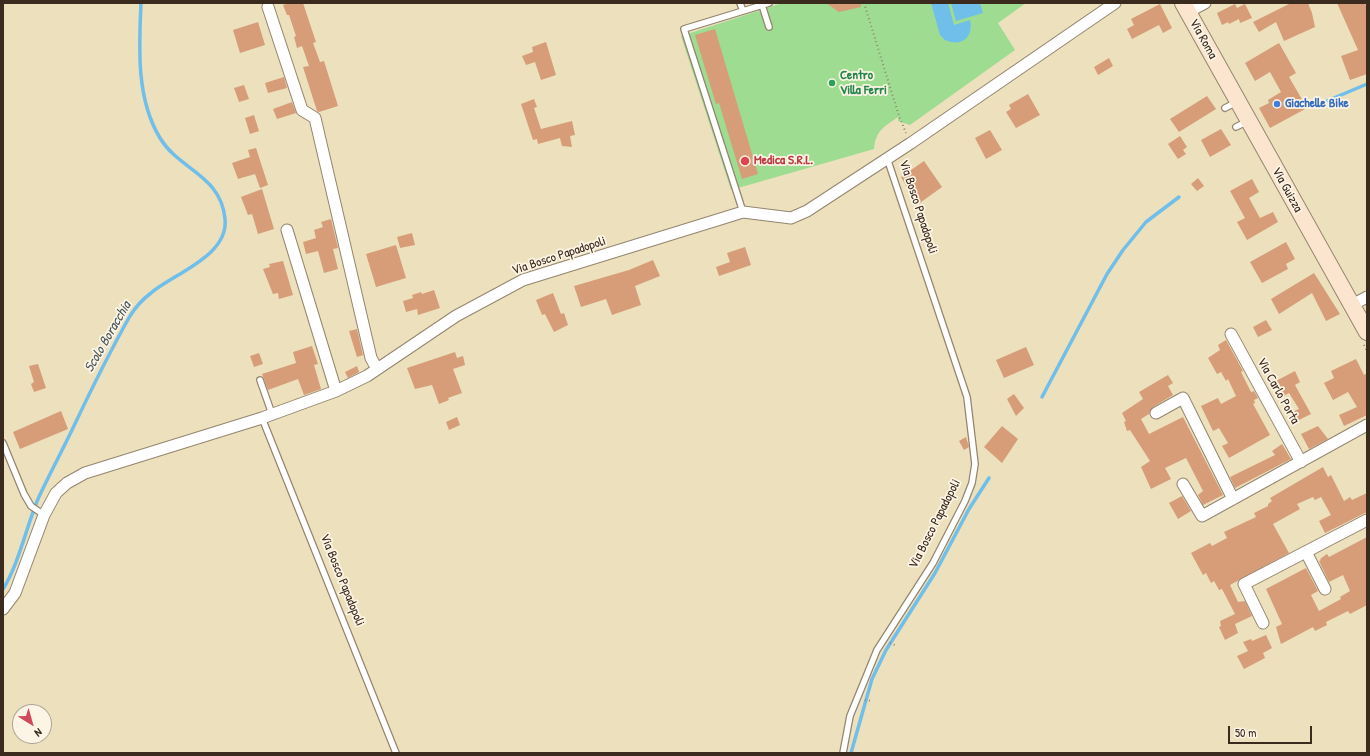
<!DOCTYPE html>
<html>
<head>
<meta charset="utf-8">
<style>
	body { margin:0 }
	#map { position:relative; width:1370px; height:756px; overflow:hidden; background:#ece0bd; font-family:"Patrick Hand",sans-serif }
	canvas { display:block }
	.frame { position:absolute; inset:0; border:4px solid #3b2a1e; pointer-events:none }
	.north { position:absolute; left:12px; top:704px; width:40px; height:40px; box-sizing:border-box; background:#fcf5e5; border:1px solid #afa495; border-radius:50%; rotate:143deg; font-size:11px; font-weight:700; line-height:16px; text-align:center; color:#3b2a1e }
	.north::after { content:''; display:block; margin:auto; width:14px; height:18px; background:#d1495b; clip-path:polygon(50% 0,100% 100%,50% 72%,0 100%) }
	.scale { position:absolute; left:1228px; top:726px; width:84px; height:18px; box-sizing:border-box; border:2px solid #3b2a1e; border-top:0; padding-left:5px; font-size:12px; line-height:14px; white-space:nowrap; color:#3b2a1e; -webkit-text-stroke:3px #fcf5e5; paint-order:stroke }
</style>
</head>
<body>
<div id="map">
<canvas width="1370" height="756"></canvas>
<div class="frame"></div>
<div class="north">N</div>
<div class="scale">50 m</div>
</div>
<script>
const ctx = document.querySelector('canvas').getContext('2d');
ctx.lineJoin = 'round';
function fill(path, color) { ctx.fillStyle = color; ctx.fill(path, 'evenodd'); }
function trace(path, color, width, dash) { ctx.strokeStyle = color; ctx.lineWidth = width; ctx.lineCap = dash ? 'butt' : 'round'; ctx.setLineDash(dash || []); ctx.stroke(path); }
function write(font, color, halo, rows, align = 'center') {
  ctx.font = font + ' "Patrick Hand",sans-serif'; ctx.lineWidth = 3.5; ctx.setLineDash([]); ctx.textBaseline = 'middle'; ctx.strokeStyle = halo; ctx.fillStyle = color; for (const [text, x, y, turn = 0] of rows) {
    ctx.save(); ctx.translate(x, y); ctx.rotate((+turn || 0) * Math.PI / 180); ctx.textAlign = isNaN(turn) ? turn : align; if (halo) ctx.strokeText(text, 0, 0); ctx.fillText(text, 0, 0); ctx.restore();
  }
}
fill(new Path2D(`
	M782,3H1026L998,23L1015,50L910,125L898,121V117C884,127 876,130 874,149L731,190L681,36Z`), '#9edc91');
fill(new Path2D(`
	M931,3H948L954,25L970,20C974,38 961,47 945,40L940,35Z
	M951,3H980L983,13L956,21Z`), '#6fbfea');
trace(new Path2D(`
	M1315,106L1367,84
	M1042,397L1107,274L1123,250L1146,222L1179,197
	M3,589C18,566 27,525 38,499C49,475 61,453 72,430C90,392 109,353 130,316C135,308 143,299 151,293C173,274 229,256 225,219C221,175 179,170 160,138C136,99 139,47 141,3
	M851,753L872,679L886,650L935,573L969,509L989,478`), '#6fbfea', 3.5);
fill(new Path2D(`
	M289,3H303L316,42L313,43L320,62L324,61L338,106L319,112L317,111L303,67L309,66L302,46L297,48L294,37L296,36L289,15H287L283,5Z
	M826,3H861V7L839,12Z
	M1291,3H1308L1312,13L1315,27L1284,41L1276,22L1259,32L1253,22Z
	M1337,3H1365L1367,8V74L1350,80L1341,56L1358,50Z
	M1160,4L1172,28L1163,33L1159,25L1132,39L1127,29L1134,25L1131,19Z
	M1235,4L1237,8L1245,4L1252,18L1240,23L1239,19L1229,24L1228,22L1222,25L1217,13Z
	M258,22L265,45L240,53L233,30Z
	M715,29L758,174L742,179L719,103L716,104L695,35Z
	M546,42L556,75L541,80L535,62L526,65L522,56L533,52L532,47Z
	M1279,43L1296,73L1289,77L1307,108L1270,128L1259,108L1269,103L1268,100L1281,92L1270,72L1255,81L1245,63Z
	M1109,58L1113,66L1098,75L1094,67Z
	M284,77L287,88L268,93L265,83Z
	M244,85L249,99L239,102L234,88Z
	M1028,94L1040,115L1016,128L1006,112L1011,109L1009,105Z
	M1207,96L1216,109L1179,132L1170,119Z
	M534,99L537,107L534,108L541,129L572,121L575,135L570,136L572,147L562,146L560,138L538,144L537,139L533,140L521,104Z
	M292,102L296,113L277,119L273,109Z
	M254,115L259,131L250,134L245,118Z
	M1221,129L1231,145L1210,157L1201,140Z
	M990,130L1002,150L986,159L975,138Z
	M1180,136L1187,147L1183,150L1186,154L1178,159L1168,144Z
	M256,148L268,185L260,188L255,174L238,179L232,163L250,157L248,150Z
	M924,161L942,187L917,205L901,177Z
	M1198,178L1204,186L1197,191L1191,184Z
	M1252,179L1259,192L1249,198L1260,218L1273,212L1278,222L1247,240L1237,222L1245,218L1230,191Z
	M262,189L274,229L258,234L252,214L248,215L241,197Z
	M331,219L338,248L333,249L338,269L324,273L318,251L306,254L303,242L316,238L314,230L323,227L321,222Z
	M412,233L415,245L400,248L397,237Z
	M1286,242L1295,259L1286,264L1288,269L1262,283L1250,262Z
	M396,245L406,278L376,287L366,254Z
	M745,247L751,265L719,276L716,267L730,262L727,253Z
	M653,260L660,276L635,286L641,305L612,315L606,299L581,307L574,286L629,270Z
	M283,261L293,295L279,299L278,293L273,294L263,269L270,267L269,264Z
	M1314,273L1340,314L1326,321L1312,293L1279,314L1271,299Z
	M434,290L440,308L418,315L417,309L406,312L403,301L413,298L412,295L421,292L422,294Z
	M553,293L561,314L564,313L568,325L554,332L545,314L542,315L536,300Z
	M1266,320L1272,330L1258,337L1253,327Z
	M357,329L363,355L357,357L349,331Z
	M1226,340L1243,371L1241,372L1251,392L1254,391L1258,398L1254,400L1255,403L1253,404L1270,435L1229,458L1222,446L1228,443L1219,428L1213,431L1201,406L1218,398L1221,404L1236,396L1228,379L1226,381L1221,372L1217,374L1208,358L1220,350L1218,345Z
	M312,346L318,364L314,365L321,389L304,395L298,379L268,390L262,374L296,363L293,352Z
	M1026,347L1034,365L1004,378L996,360Z
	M455,352L457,358L463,356L465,365L453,369L462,393L448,398L449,400L439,404L432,385L415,389L407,368Z
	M259,353L263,364L254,367L250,356Z
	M1356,359L1364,375L1367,373V415L1344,426L1339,415L1357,407L1348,392L1333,400L1324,383L1334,378L1331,371Z
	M38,364L46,388L34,392L31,384L34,382L29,366Z
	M357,366L359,372L348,378L345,372Z
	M1295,371L1300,382L1295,385L1311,414L1295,422L1290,413L1299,409L1289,393L1282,397L1276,381Z
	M1168,375L1173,383L1168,386L1173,395L1153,407L1149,414L1141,419L1149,434L1183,417L1223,495L1203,505L1198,495L1203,491L1186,458L1165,468L1171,479L1151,489L1141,467L1150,461L1130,430L1127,431L1124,422L1126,421L1122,413L1143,399L1139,392Z
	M1014,394L1024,408L1016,416L1007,399Z
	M61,411L68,429L20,449L13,432Z
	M457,417L460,425L449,430L446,422Z
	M1002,426L1018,439L1002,463L984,447Z
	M1318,426L1328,439L1309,449L1301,434Z
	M966,437L969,447L964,450L959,441Z
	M1282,444L1291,459L1235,488L1230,477L1275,455L1272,451Z
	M1323,467L1328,477L1331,475L1344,501L1350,497L1352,500L1367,493V512L1325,533L1319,521L1331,515L1321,497L1315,500L1313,497L1297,504L1300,509L1273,524L1289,553L1230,585L1238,602L1245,601L1252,616L1235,624L1238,633L1225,640L1219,627L1221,626L1220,621L1235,614L1222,589L1219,590L1214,581L1211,583L1206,573L1203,575L1191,553L1210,543L1212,546L1227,538L1224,532L1256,517L1254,513L1268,506V504L1272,501L1270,498Z
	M1182,496L1191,511L1178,519L1169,503Z
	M1367,537V605L1350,614L1348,611L1326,622L1327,625L1315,631L1313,627L1281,644L1276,627L1282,624L1266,589L1306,568L1318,591L1311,595L1319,611L1341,599L1340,597L1350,591L1343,575L1329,582L1319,561L1321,560L1320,559L1327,554L1329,557Z
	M1266,635L1272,648L1263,653L1265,658L1244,669L1237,656L1248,651L1243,642L1251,639L1252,641Z`), '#d69d78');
const service = new Path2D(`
	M740,3L743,11L684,29L743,212
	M762,5L769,27
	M743,11L769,3
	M1225,108L1237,102
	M1236,127L1248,121
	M260,380L272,414
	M262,418L396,753
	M3,443L24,494L31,506L44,515
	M843,753L850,716L877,650L933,563L965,501L972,483L975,464L967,397L887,158`);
const minor = new Path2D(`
	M268,7L302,110L315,118L371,358L377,369
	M1188,12L1205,3
	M287,230L336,391
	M1352,305L1367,297
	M1231,334L1301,462
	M1156,413L1183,398L1233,499
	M1183,484L1202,516L1367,425
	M1306,552L1325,589
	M3,609L15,593L44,515L56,493L67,483L85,473L262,418L336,391L367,376L456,316L523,280L743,212L791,218L807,211L911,143L1115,3
	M1263,623L1244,584L1367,520`);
const secondary = new Path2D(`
	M1183,3L1367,332`);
trace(service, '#94856e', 8);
trace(minor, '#94856e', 13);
trace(secondary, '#94856e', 18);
trace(new Path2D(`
	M538,3L539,5
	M864,3L899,116L906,133
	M1364,345L1367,351
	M890,643L897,646
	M865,700L872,701`), '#94856e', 2, [1, 3]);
trace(service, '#fff', 5.5);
trace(minor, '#fff', 11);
trace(secondary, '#fbe5cf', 16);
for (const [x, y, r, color] of [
	[832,83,4,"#2e9e5b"],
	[1277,104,4,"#3f7fe0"],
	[745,161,5,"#e0444e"]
]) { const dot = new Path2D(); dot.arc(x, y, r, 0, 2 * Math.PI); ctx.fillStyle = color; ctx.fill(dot); trace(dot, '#fcf5e5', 1.5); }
write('13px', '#3b2a1e', '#fcf5e5', [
	["Via Roma",1203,39,61],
	["Via Guizza",1287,190,61],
	["Via Bosco Papadopoli",918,207,72],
	["Via Bosco Papadopoli",559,256,-18],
	["Via Carlo Porta",1278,391,61],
	["Via Bosco Papadopoli",935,524,-63],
	["Via Bosco Papadopoli",342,580,68]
]);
write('bold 13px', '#27864d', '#fcf5e5', [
	["Centro",840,76],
	["Villa Ferri",840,91]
], 'left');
write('bold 13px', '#366cbe', '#fcf5e5', [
	["Giachelle Bike",1285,104]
], 'left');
write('bold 13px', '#be3a42', '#fcf5e5', [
	["Medica S.R.L.",754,161]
], 'left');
write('italic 14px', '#4b575b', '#fcf5e5', [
	["Scolo Boracchia",108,337,-60]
]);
</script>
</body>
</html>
